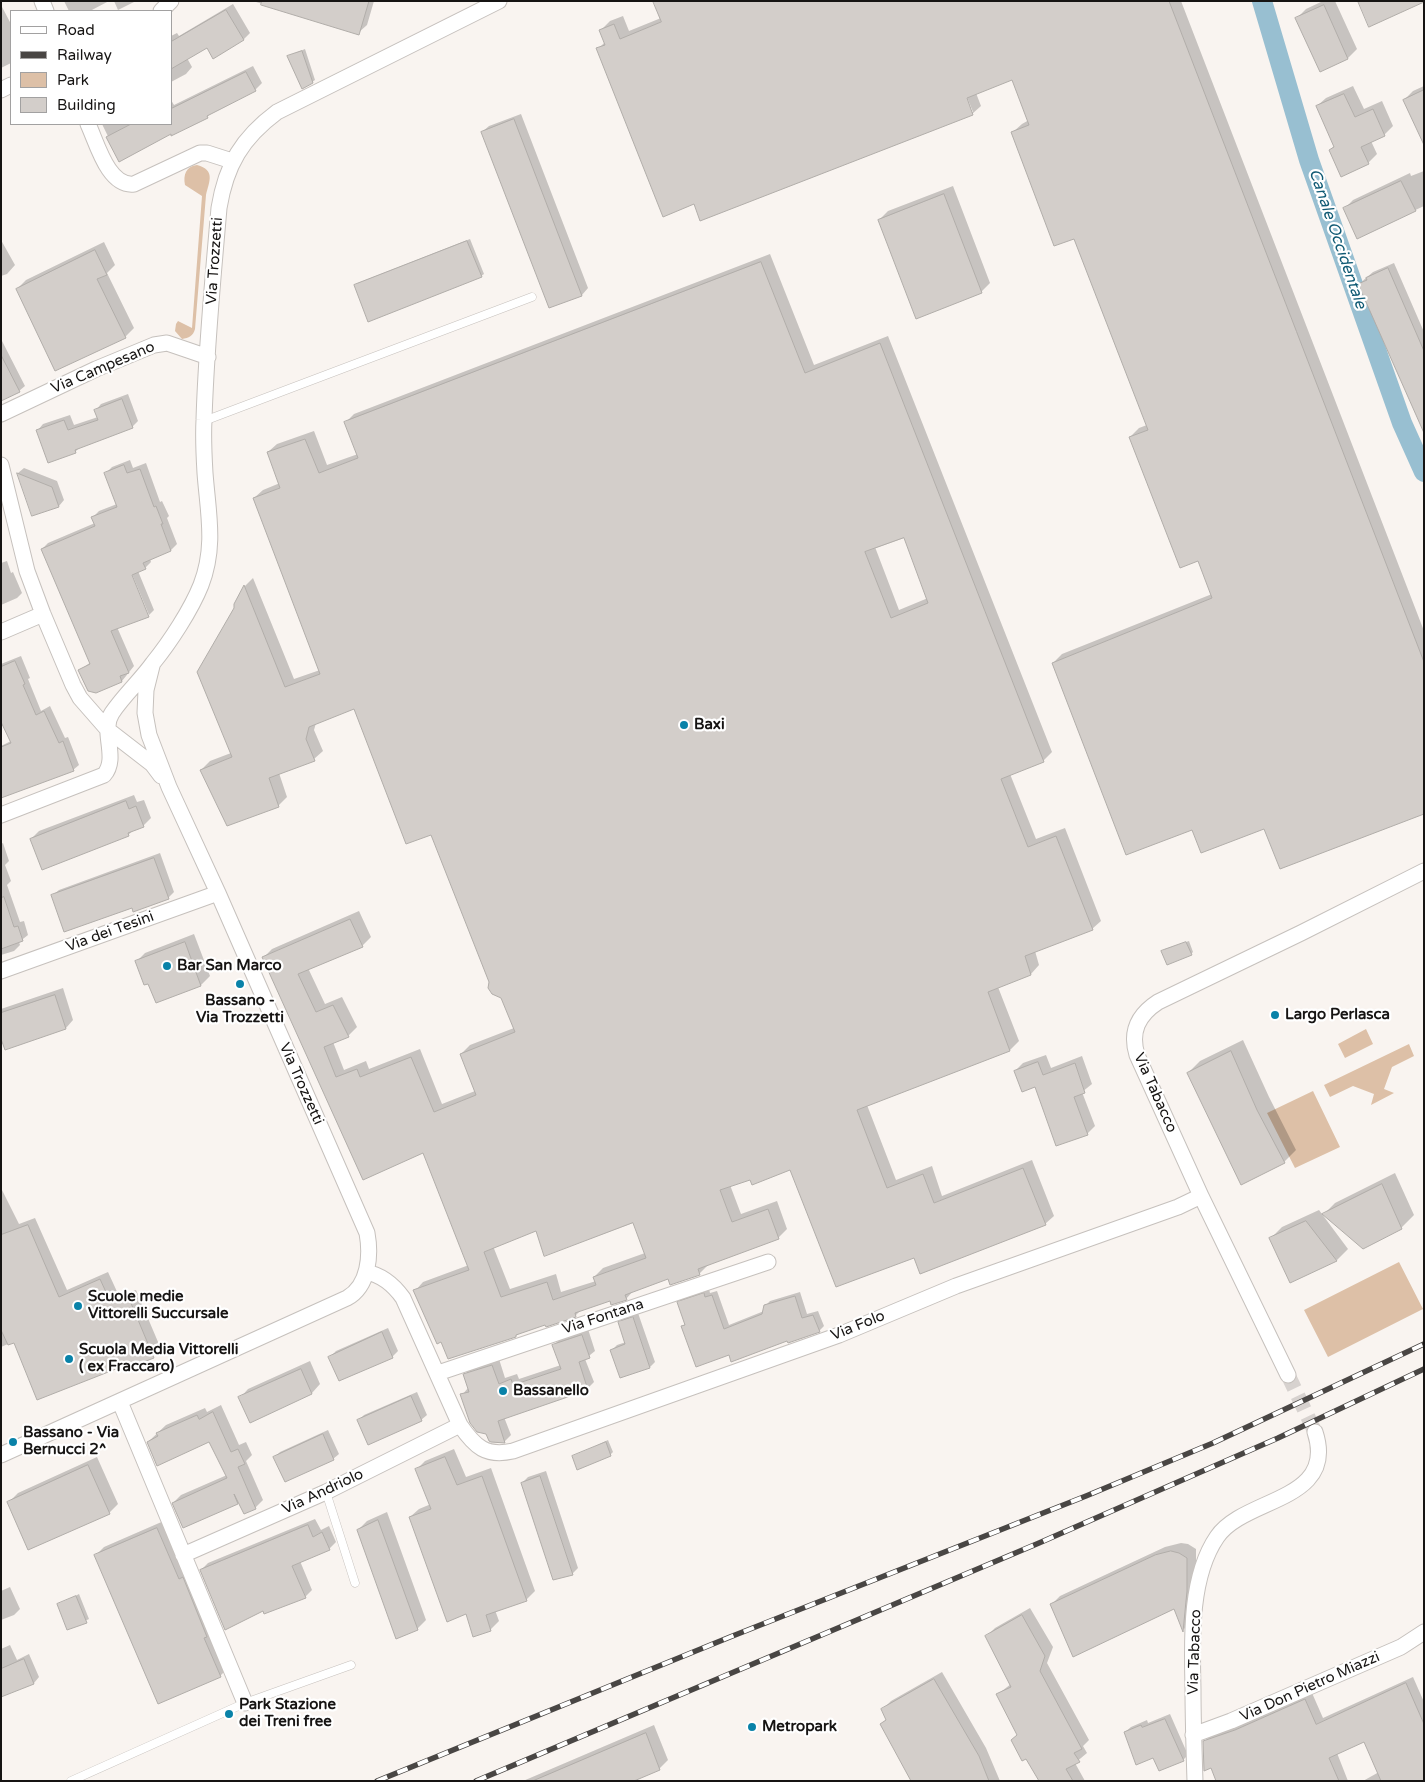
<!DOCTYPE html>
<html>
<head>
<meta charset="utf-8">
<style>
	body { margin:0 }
	#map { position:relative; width:1425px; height:1782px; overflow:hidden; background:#f9f4f0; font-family:"Varela Round",sans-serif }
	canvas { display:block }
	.frame { position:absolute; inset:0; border:2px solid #161413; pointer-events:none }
	.legend { position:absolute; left:10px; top:10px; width:162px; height:115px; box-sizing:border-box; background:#fff; border:1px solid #a2a1a1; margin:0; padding:6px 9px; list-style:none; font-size:15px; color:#161413 }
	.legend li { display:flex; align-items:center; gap:10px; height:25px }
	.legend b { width:25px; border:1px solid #a2a1a1 }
</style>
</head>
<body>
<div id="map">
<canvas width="1425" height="1782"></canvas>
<div class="frame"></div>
<ul class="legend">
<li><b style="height:6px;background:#fff"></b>Road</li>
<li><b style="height:6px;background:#494644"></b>Railway</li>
<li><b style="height:14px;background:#ddc0a7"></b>Park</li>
<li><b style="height:14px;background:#d3ceca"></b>Building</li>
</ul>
</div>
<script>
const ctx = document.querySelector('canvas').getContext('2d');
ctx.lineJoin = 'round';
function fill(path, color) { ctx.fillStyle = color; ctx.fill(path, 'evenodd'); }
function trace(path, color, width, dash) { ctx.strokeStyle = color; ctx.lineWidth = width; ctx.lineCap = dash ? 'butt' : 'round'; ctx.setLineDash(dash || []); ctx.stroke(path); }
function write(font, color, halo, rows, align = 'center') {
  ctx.font = font + ' "Varela Round",sans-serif'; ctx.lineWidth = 4.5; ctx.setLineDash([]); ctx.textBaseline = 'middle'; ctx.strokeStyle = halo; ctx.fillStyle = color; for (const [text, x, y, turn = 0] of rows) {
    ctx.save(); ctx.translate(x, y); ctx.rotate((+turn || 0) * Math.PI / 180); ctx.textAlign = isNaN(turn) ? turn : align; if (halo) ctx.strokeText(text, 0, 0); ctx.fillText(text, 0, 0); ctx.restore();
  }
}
fill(new Path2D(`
	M197,165C216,170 209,182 206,195L195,329C193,336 189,338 182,339L175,331L176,324L178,321L192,328L202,196L185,185C183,175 186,166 197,165Z
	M1366,1029L1373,1044L1345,1058L1338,1044Z
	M1409,1044L1414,1056L1392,1067L1384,1089L1394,1093L1371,1105L1374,1094L1353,1086L1330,1097L1324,1085Z
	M1313,1091L1340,1147L1295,1168L1267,1113Z
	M1399,1262L1423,1309L1328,1357L1304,1310Z`), '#ddc0a7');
fill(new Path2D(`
	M64,1H109L90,11H69Z
	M114,1H136L118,10Z
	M374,1L367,25L358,33L256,2Z
	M654,1H1181L1424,631V812L1264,827L1193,828L1053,663L1062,654L1212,594L1199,559L1130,437L1139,428L1147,425L1074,238L1013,132L1022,124L1029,120L1013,78L976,93L981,106L972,114L695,202L598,49L605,42L601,30L610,21L623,16L629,31L661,18ZM965,92L973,112H970L963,93Z
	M1323,1H1335L1357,49L1348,58L1320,70L1297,18L1306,9Z
	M233,4L250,33L244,39L207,46L187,58L192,67L186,74L171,82V36L177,33L179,36Z
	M1,5L11,24V63L1,68Z
	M305,49L315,80L312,82L288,56Z
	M253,66L262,83L255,90L211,113L207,117L174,133L173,132L120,161L102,124H171V100L174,105Z
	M1353,86L1364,109L1382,101L1393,126L1384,135L1371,141L1377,154L1368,163L1330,150L1334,146L1317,106L1326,98Z
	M1424,86V130L1404,100L1413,91Z
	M521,114L588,288L582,295L550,307L482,132L489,126Z
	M1424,171V206L1358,237L1344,209L1353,200L1410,173L1411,176Z
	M953,186L990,283L981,292L879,220L888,211Z
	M470,239L484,274L481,276L355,285L358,283Z
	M1,240L15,265L7,274L1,276Z
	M104,242L115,265L107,273L134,328L125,337L17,289L26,280Z
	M770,254L814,365L888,336L1052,752L1043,761L1010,774L1036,839L1065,828L1101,921L1092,929L1035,951L1039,965L1031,974L998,987L1019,1041L1010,1050L867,1105L896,1180L932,1166L942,1196L1032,1160L1054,1216L1045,1224L915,1256L791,1168L750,1178L730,1185L741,1214L777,1201L787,1229L778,1238L708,1265L699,1274L669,1278L634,1290L626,1299L611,1300L581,1310L575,1316L519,1332L516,1336L415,1291L423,1282L469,1265L424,1151L364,1178L263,958L272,949L359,911L371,937L362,946L308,968L325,1004L342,997L357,1027L348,1036L333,1042L344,1070L366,1061L369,1069L420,1049L442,1104L475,1091L461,1054L470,1045L514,1028L502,997L491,982L432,833L355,708L316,723L314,730L323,751L314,759L279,773L287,797L279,805L227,825L201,770L210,761L231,753L235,604L245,586L253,578L294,679L320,670L254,498L263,490L280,483L268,452L277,444L314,431L327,465L358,454L345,423L354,414ZM905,536L928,598L899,610L875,547ZM633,1221L645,1253L603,1268L594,1277L596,1281L561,1292L556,1274L510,1289L493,1246L536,1230Z
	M1394,263L1424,332V407L1359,284L1373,272Z
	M1,339L25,386L19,391L1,400Z
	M128,394L138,421L132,427L81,446L75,452L38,430L43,424L70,415L74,425L98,417L96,410L101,404Z
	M130,460L133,468L146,463L160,502L162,501L169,516L167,518L177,544L171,550L150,559L151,562L145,568L138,571L154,610L148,616L117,627L134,666L122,681L96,692L80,670L91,662L42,549L48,543L95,523L93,517L99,511L117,504L106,473L112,467ZM130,569L149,615H146L128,570Z
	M24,468L57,481L64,500L59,506L33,515L18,473Z
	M7,561L11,573L13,572L22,593L17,598L1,605V563Z
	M21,656L30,678L28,679L41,711L50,706L65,738L68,737L79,765L73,770L1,758V746L11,741L1,719V664Z
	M134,795L137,802L144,800L151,818L143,826L135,829L128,835L31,839L39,831Z
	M3,843L9,861L5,865L11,881L7,885L20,922L24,921L28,935L19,942L20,945L14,951L1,955V844Z
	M160,853L174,892L168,898L133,906L53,895L59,890Z
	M194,934L210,976L201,985L156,1002L149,982L136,962L145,953Z
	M1189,941L1193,952L1191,954L1163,951L1165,949Z
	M63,988L73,1020L66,1028L1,1037V1009Z
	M1243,1040L1269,1097L1296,1150L1284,1162L1188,1073L1200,1061Z
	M1046,1055L1051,1068L1082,1056L1092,1084L1082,1092L1095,1126L1087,1134L1036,1085L1015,1071L1023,1063Z
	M1395,1173L1414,1215L1402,1227L1363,1248L1324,1214L1335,1203Z
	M1,1188L19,1224L35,1218L67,1290L108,1272L119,1296L136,1290L161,1349L153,1356L122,1365L15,1341L1,1347Z
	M1319,1210L1348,1249L1337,1260L1270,1239L1282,1227Z
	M709,1289L710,1293L717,1291L729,1325L764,1311L765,1306L770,1301L800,1292L807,1314L818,1311L824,1326L819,1331L729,1353L683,1326L686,1323L678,1303L683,1298Z
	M638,1313L655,1362L650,1367L621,1377L612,1350L617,1345L626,1342L619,1323L624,1318Z
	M388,1328L398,1351L392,1357H330L336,1351Z
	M588,1329L595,1351L585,1359L594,1382L587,1389L504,1417L511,1435L504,1442L487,1433L462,1395L468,1388L464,1375L471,1368L499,1359L505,1378L517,1374L519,1379L561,1365L554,1345L560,1339Z
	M310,1361L320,1384L312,1393L240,1398L248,1389Z
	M417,1392L427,1415L421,1420L358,1421L364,1415Z
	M221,1405L239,1445L246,1442L252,1455L246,1461L263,1500L255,1508L239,1501L237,1503H173L181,1495L227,1475L210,1440L148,1442L166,1425L205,1408L207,1412Z
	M328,1430L339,1454L333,1459L275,1457L280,1452Z
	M608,1440L613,1452L610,1455L573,1457Z
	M454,1449L466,1477L491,1468L535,1591L527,1599L495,1610L499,1621L490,1630L466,1612L410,1517L419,1509L431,1504L416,1470L425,1461Z
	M97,1457L118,1504L109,1513L9,1502L18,1493Z
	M546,1471L578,1568L572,1574L522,1483L528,1477Z
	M387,1512L426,1620L417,1629L358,1530L367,1521Z
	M315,1519L321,1530L329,1526L336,1542L329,1549L300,1561L312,1590L305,1597L264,1610L201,1570L208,1563Z
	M166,1520L229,1667L220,1676L95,1556L104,1547Z
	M1181,1543L1188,1544L1196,1549V1581L1192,1621L1184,1629L1174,1607L1051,1605L1060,1596L1165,1547Z
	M10,1587L20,1609L14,1615L1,1620V1591Z
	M79,1594L89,1619L68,1629L58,1605Z
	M1030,1608L1053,1647L1047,1663L1089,1740L1083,1746L1087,1753L1075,1763L1085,1781H1040L998,1694L1011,1684L987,1636L995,1628Z
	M10,1645L17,1660L29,1654L39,1677L34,1683L1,1696V1649Z
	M942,1672L986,1748L1000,1781H912L881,1724L887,1719L883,1709L891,1701Z
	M1413,1677L1424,1702V1781H1363L1379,1772L1365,1740L1337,1753L1348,1781H1218L1204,1742L1211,1735L1312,1693L1323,1718Z
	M1170,1714L1188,1755L1183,1760L1154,1756L1125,1732L1131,1727L1147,1720L1148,1723Z
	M654,1725L668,1760L660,1768L631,1781H523Z`), '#0003');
trace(new Path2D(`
	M1262,1L1309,160L1402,423L1424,472`), '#98bfd1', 20);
const building = new Path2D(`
	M262,1H369L359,35L261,5Z
	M653,1H1169L1424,662V814L1280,869L1264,829L1201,853L1192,830L1126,855L1052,663L1212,598L1198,561L1180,568L1129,437L1148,430L1074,239L1054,246L1011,132L1029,125L1012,80L967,98L973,115L700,221L694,204L663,217L596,48L605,45L599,30L614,24L620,39L661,22Z
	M1358,1H1424V2L1369,27Z
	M1324,5L1348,59L1320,72L1295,18Z
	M226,10L244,40L213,59L207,48L171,69V42Z
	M302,51L313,83L302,89L287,56Z
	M246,72L256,91L207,116L208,118L171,136V134L119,162L106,137L131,124H171V109Z
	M1424,90V145L1403,100Z
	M1344,94L1355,117L1373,109L1385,136L1361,147L1369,164L1341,177L1329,150L1334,147L1316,106Z
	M514,119L582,296L549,308L481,132Z
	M1401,181L1416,211L1357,239L1343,208Z
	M944,194L982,293L916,319L878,220Z
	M467,241L482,277L368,322L354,285Z
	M95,250L107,275L97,279L126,338L55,371L16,289Z
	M761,262L805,373L880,343L1044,762L1001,779L1028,847L1056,836L1093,930L1025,956L1031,975L988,992L1010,1051L857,1110L887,1188L923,1174L934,1203L1023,1168L1046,1225L920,1274L914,1258L836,1287L790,1170L752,1185L750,1180L720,1190L732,1222L768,1209L779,1239L698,1269L700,1275L670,1285L668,1279L625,1295L627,1300L611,1305L610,1301L575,1313L576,1317L546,1327L545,1325L516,1335V1337L448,1359L441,1342L437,1344L413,1290L469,1270L423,1153L363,1180L262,957L350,919L363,947L298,974L316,1012L333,1005L349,1037L324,1047L336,1077L357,1069L360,1077L411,1057L434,1112L476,1095L460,1054L515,1032L501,998L492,994L488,988L489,982L431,835L406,844L354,709L309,727L306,739L315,761L269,778L279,807L227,826L200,770L232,757L197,672L234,608V604L244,585L285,687L320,674L253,498L280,488L267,452L305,439L319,473L358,458L344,422ZM904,538L928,603L891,618L865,552ZM633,1223L646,1258L593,1277L596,1285L553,1300L547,1282L501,1297L484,1252L536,1231L544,1256Z
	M1388,268L1424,351V433L1358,284L1367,280L1366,278Z
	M1,355L20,392L1,401Z
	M122,399L133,428L75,450L76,453L48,463L36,430L64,420L68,430L98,420L94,410Z
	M124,465L127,473L140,469L154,507L156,506L163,524H161L171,551L143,563L146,569L132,575L149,617L111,631L129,673L120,676L122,682L96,693L88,691L78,670L90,664L41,549L95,526L91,517L117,507L104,473Z
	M17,473L52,487L59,507L32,516Z
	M15,661L25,684L23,685L36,715L44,711L59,743L63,741L74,771L1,798V747L11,743L1,722V667Z
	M126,801L129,809L136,806L144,827L128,833L129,836L42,870L30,839Z
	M154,858L169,899L133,912L132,908L64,932L51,895Z
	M4,897L14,927L18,926L23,941L1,949V898Z
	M185,942L201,986L156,1003L148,984L144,985L135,961Z
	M1186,942L1192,955L1167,965L1161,951Z
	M55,995L66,1029L5,1050L1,1039V1013Z
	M1231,1051L1257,1110L1285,1163L1241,1185L1187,1073Z
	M1038,1062L1043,1075L1075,1063L1085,1093L1074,1097L1088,1135L1056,1146L1035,1087L1022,1092L1014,1071Z
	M1382,1184L1402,1229L1363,1249L1322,1214Z
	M1306,1221L1337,1261L1290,1283L1269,1238Z
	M28,1225L59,1297L100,1279L111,1303L128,1296L154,1358L120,1371L121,1367L37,1400L14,1343L8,1345L1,1330V1235Z
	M704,1293L705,1297L712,1295L724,1329L762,1314L764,1305L795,1296L802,1318L813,1315L820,1332L788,1343L787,1341L731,1362L729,1355L696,1367L681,1326L685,1325L677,1302Z
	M633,1317L650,1368L620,1378L610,1350L625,1344L618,1322Z
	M382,1332L393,1358L339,1381L328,1357Z
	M582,1335L590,1358L579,1362L588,1390L498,1421L505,1443L491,1442L489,1441L486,1434L477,1432L470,1423L460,1394L469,1392L463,1374L492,1365L499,1384L511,1379L513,1385L561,1369L552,1345Z
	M301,1369L312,1394L250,1423L238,1397Z
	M411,1396L422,1421L368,1445L357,1420Z
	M213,1412L231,1452L238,1449L245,1464L238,1467L256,1509L244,1514L234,1494L238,1504L183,1528L172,1503L227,1478L209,1442L157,1466L147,1442L158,1436L156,1433L197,1415L199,1419Z
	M323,1434L334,1460L285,1482L273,1457Z
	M606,1442L611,1456L577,1470L572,1456Z
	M445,1457L457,1485L482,1476L527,1601L486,1615L491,1631L473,1637L466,1614L447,1622L409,1517L431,1509L415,1469Z
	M88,1465L110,1514L28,1550L7,1502Z
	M540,1476L573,1575L553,1580L521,1483Z
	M378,1520L418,1630L396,1639L357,1530Z
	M308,1525L313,1537L322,1532L330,1550L292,1566L306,1598L264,1614L263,1611L225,1630L200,1570Z
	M157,1528L179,1579L183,1577L207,1637L204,1638L221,1677L158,1704L94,1555Z
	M1171,1551L1179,1553L1187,1558V1591L1183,1632L1174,1609L1073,1657L1050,1604L1155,1555Z
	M76,1596L87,1623L67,1630L57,1604Z
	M1022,1615L1045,1656L1040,1671L1082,1749L1074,1753L1080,1762L1066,1769L1073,1781H1039L1026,1759L1022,1761L1011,1740L1017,1735L996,1694L1011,1687L985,1636Z
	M24,1659L34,1684L1,1697V1669Z
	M934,1679L979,1756L989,1781H911L880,1724L886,1720L881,1709Z
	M1406,1683L1424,1724V1781H1381L1364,1742L1329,1758L1339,1781H1216L1211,1768L1204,1771L1203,1741L1235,1730L1305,1699L1316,1724Z
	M1165,1719L1184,1761L1159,1771L1153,1758L1136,1765L1124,1732L1141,1725L1142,1727Z
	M646,1733L660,1770L634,1781H533Z`);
fill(building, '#d3ceca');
trace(building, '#b1ada9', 1);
trace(new Path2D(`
	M1288,1375L1315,1432`), '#d7d2cf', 15, [15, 8]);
const service = new Path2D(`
	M204,421L532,297
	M326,1492L355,1583
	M71,1781L245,1703L351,1665`);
const minor = new Path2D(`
	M42,1L46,11
	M161,11L171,1
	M1,90L11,85
	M88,124C97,143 108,187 134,184L200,153H207L232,161
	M1,414L96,369L154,345L167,343L208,357
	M1,465L27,571L43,614L73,685L80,698L108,730L152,764L161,776
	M1,632L43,614
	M1,815L104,775C119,758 100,731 112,713C124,695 141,680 153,663C170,642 191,610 201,585C216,546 208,513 205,473C204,456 203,437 204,420C206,349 213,278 219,208C226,165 242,138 277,112L499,1
	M1,971L218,893
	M366,1272C382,1275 393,1284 403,1298L460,1425C475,1447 486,1457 513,1451L839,1335L956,1286L1178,1207L1201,1196
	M438,1373L768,1262
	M1288,1375L1201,1196L1137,1055C1130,1032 1138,1015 1158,1002L1301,933L1424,871
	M120,1402L245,1703
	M1,1455L347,1298C369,1286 371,1255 367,1233L218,893L169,787L149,735L145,713L146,690L152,666
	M183,1555L326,1492L460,1425
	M1193,1735L1231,1721L1401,1647L1424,1632
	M1195,1781C1194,1750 1193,1720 1193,1689C1192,1642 1189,1578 1217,1537C1244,1497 1338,1502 1315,1432`);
trace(service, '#c6c1bd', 9);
trace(minor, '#c6c1bd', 17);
trace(service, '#fff', 8);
trace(minor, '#fff', 15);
const rail = new Path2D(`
	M377,1781L730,1637L1086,1496L1213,1443L1424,1344
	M476,1781L1039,1543L1278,1438L1424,1369`);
trace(rail, '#494644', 5.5);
trace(rail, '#fff', 4, [11]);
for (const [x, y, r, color] of [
	[684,725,5,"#0982a8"],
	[167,966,5,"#0982a8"],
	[240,984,5,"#0982a8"],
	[1275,1015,5,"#0982a8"],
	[78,1306,5,"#0982a8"],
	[69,1359,5,"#0982a8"],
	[503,1391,5,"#0982a8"],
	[13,1442,5,"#0982a8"],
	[229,1714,5,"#0982a8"],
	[752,1727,5,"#0982a8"]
]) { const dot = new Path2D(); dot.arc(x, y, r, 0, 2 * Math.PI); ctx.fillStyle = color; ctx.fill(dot); trace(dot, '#fff', 2); }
write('15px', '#161413', '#fff', [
	["Via Trozzetti",215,261,-86],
	["Via Campesano",103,368,-23],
	["Via dei Tesini",110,932,-20],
	["Via Trozzetti",301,1084,66],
	["Via Tabacco",1155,1093,66],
	["Via Fontana",603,1317,-18],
	["Via Folo",858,1326,-22],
	["Via Andriolo",323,1492,-25],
	["Via Tabacco",1195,1652,-88],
	["Via Don Pietro Miazzi",1310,1687,-24]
]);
write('bold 15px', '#161413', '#fff', [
	["Baxi",694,725],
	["Bar San Marco",177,966],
	["Bassano -",240,1001,"center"],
	["Via Trozzetti",240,1018,"center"],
	["Largo Perlasca",1285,1015],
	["Scuole medie",88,1297],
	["Vittorelli Succursale",88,1314],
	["Scuola Media Vittorelli",79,1350],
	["( ex Fraccaro)",79,1367],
	["Bassanello",513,1391],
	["Bassano - Via",23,1433],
	["Bernucci 2^",23,1450],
	["Park Stazione",239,1705],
	["dei Treni free",239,1722],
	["Metropark",762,1727]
], 'left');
write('italic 16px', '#105a74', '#fff', [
	["Canale Occidentale",1337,239,71]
]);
</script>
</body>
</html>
